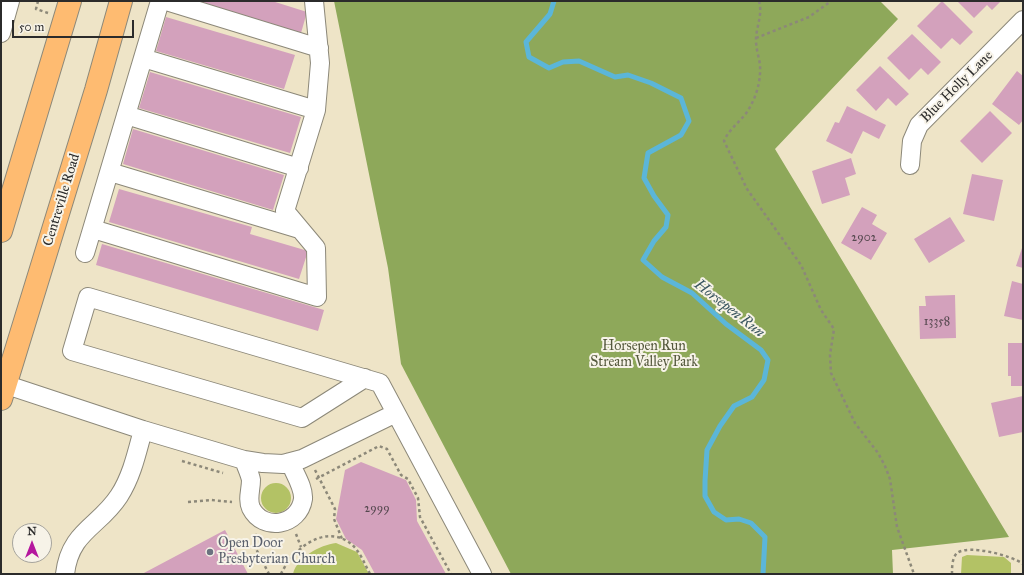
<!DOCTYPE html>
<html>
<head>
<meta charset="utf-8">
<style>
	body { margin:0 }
	#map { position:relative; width:1024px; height:575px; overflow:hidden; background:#eee4c7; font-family:"IM FELL Great Primer",serif }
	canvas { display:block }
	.frame { position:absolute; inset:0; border:2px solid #2b2b2b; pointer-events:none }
	.north { position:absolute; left:12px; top:523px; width:40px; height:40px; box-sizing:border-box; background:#f7f3e8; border:1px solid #a5a39c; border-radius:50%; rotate:0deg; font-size:11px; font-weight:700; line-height:16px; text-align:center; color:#2b2b2b }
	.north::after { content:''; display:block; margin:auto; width:14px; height:18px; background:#b5179e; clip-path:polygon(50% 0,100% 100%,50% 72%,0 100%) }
	.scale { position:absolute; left:12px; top:20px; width:122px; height:18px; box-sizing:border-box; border:2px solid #2b2b2b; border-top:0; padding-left:5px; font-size:12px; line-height:14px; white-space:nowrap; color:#2b2b2b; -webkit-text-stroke:3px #f7f3e8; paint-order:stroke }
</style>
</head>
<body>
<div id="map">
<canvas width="1024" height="575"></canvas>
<div class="frame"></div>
<div class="north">N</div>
<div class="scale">50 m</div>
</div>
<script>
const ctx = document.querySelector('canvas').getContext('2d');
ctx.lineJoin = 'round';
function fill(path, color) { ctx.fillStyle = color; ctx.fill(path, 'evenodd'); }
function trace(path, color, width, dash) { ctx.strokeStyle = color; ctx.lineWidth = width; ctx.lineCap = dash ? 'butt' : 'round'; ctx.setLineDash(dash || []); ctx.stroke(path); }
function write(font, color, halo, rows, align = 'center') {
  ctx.font = font + ' "IM FELL Great Primer",serif'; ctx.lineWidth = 4; ctx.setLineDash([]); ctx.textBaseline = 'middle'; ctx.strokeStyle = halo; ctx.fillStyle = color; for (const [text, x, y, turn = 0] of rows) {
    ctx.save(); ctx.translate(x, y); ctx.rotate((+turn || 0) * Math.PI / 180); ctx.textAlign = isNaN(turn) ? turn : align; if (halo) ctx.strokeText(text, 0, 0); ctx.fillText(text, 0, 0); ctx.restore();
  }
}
fill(new Path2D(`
	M261 498a15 15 0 1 1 30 0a15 15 0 1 1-30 0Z
	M336,543L357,552L369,574H293C297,557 320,545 336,543Z
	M967,555L1004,557L1011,563V574H961L962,557Z`), '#b3c265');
fill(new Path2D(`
	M334,1H880L898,19L775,149L1009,537L892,550L893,574H511L401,364L388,268Z`), '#8ea85a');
trace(new Path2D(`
	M554,1L550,14L526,42L529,57L549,68L563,62L579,61L615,77L628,75L651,83L681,98L689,121L681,135L648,153L644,178L654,196L668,215L666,227L654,241L643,260L662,277L692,293L726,324L761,350L768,360L764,380L752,397L734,406L720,426L707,450L705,481V496L714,512L726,520L739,519L751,523L765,537L763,574`), '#5bb6d9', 5);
fill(new Path2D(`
	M197,1H272L307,12L301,33Z
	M942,1L973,32L960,45L952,38L941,49L917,26Z
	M957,1H1001L992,10L987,5L974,18Z
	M166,17L295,55L284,89L156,51Z
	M912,34L941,62L928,75L921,68L909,80L887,58Z
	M880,66L909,94L896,106L888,98L876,111L856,90Z
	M1017,71L1023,76V120L1019,125L992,104Z
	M150,72L301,117L290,153L139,108Z
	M847,106L886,125L879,139L863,131L852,154L826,141L835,122L839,123Z
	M990,111L1012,133L982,163L960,141Z
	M133,129L284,175L273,210L123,164Z
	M851,158L856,174L845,178L850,195L822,204L812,171Z
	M972,174L1003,180L994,221L963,214Z
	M119,189L252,227L250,234L308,251L299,279L109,222Z
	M862,207L877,215L872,224L887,233L871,260L841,243Z
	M950,217L965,241L929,263L914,239Z
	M102,244L324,310L318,331L96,265Z
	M1023,245V268L1016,266Z
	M1012,281L1023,284V320L1004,316Z
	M955,295L956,338L920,339L919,306H926L925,296Z
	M1008,343H1023V386H1011V376H1008Z
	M1023,396V432L999,437L991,403Z
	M361,462L406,480L416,500L417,521L446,574H375L362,550L346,539L336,519L345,470Z
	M225,530L248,574H142Z`), '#d3a1bc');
const minor = new Path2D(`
	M166,1L319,48
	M1,33L10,1
	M143,58L316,110
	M126,115L299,168
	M910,165L912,141L919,125L1023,20
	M110,172L299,229
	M93,229L317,297L316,248L285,211L316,110L320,63L314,1
	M85,253L160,1
	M365,378L302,418L72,351L88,297L380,383L482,574
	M1,383L143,430L244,460L263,463L283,464L302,459L396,413
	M244,460C246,466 250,474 251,480C251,490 247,499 251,508C263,532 299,526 303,499C304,487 294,473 290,462
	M65,574C70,531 99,527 119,496C132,476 137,452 143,430`);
const major = new Path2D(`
	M1,231L70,1
	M1,399L96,90L121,1`);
trace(minor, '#8c8879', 20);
trace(major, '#8c8879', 24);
trace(new Path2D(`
	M38,1L36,9L48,13
	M759,1C763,15 756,27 756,40C756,49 759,57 760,65C761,82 756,98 747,112C740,122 729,129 724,141L747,189L801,265L821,310L834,329L830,355L831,373L855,423L878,453L885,466L890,479L897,527L914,574
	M756,38L809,17L831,1
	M182,461L223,473
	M315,470L335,509L334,519L342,539
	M316,479L379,446L387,449L401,475L408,479L418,498L420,517L451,574
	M188,502L211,500L232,502
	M257,534L253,543L269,574
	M296,534L301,547
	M281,574C291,552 321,525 347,541C359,548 364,563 370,574
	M952,574C952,567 952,558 957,553C969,544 1013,556 1023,564`), '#8c8879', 2.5, [3, 3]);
trace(minor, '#fff', 18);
trace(major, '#febb71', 22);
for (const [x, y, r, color] of [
	[210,552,4,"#6b7280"]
]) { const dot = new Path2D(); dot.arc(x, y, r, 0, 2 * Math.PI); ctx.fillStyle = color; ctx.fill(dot); trace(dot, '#f7f3e8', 1.5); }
write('12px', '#55484f', null, [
	["2902",864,238],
	["13358",937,322],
	["2999",377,509]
]);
write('14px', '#2b2b2b', '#f7f3e8', [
	["Blue Holly Lane",957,87,-45],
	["Centreville Road",62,200,-73]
]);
write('14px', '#54583c', '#f7f3e8', [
	["Horsepen Run",644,347],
	["Stream Valley Park",644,363]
]);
write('14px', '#5b616d', '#f7f3e8', [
	["Open Door",218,544],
	["Presbyterian Church",218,560]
], 'left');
write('italic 15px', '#39555f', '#f7f3e8', [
	["Horsepen Run",729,309,38]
]);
</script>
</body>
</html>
